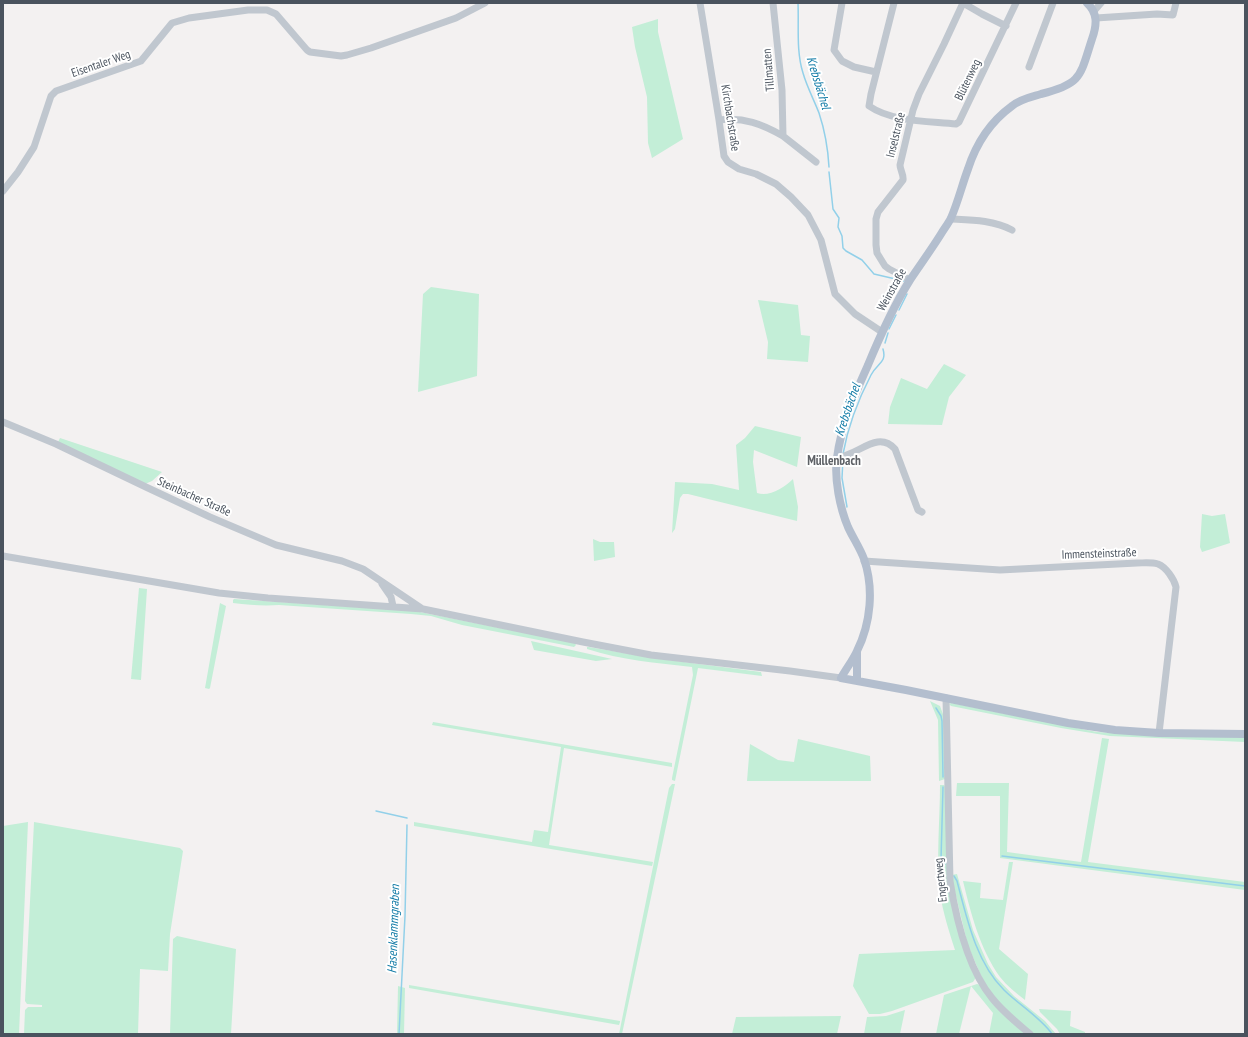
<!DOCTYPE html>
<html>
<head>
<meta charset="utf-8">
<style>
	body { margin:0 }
	#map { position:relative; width:1248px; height:1037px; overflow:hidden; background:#f3f1f1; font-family:"PT Sans Narrow",sans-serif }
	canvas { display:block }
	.frame { position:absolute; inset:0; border:4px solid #4a535e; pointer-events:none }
</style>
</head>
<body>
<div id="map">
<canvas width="1248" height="1037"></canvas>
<div class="frame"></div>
</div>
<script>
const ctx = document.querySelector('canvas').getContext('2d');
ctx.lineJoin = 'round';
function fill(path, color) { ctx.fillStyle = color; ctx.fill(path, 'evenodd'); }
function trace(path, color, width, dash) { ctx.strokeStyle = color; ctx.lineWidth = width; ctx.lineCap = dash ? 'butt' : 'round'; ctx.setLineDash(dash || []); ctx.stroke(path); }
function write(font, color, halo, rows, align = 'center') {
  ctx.font = font + ' "PT Sans Narrow",sans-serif'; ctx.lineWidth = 4; ctx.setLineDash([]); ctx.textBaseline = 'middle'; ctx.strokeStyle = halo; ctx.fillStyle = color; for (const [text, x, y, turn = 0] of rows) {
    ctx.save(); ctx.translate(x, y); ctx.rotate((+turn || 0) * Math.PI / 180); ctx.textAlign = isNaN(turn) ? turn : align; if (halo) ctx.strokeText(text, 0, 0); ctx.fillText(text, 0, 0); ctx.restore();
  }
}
fill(new Path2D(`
	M658,19V32L683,139L652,158L648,143L647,97L635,47L632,27Z
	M431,287L479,294L477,376L418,392L423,294Z
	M758,300L798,305L801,335L810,336L808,362L767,359L768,342Z
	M944,364L966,375L949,397L942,425L888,424L890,407L901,378L927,389Z
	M755,426L801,437L797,467L754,450L753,462L757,493C769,497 784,488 793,479L798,507L797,521L688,494H683L680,498L675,529L672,533L675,482L712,484L739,490L736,445L745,438Z
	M60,438L162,472L152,481L145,484L58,442Z
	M1202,514L1212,516L1225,514L1230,543L1202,552L1200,547Z
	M593,539L600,542H614L615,557L594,561Z
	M139,588L147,589L141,680L131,679Z
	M234,599L415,611L575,643L576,645L574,647L559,644L462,625L431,616L411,614L279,605C264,606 249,605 233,603V600Z
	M220,603L226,606L210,688L209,689L205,688Z
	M531,641L612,659L596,661L534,650Z
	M587,647H589L653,658L761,672L762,676L698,668L675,781L672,780V778L693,675L692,667C657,663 621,660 587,649Z
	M930,701L940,706L944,717L945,779L939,781L938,720Z
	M951,703L1097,732L1182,737H1245V742L1110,736L1061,728L951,706L949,704Z
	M433,722L672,763V767L564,748L549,845L653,862L652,866L414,826V822L532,842L534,830L548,832L561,747L432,725Z
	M1102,738L1109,739L1088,862L1245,882V890L1000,858V796H956L957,783H1009L1007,852L1081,862Z
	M798,739L870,756L871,781H747L750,744L778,760L794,762Z
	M672,784H675L622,1034H619L669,788Z
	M940,785H944L946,788L947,872L976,977L975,979L973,982L892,1011L880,1014H869L853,986L859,954L955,950C949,931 943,913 940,893C936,857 940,821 940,785Z
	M28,822L19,1034H3V826Z
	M34,822L180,848L183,851L170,934L168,971L140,969L138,1034H24L25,1010L28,1007H42V1005L27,1004L25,1001Z
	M1009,862H1013L999,949L1028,974L1025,1000C1016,993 1007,986 1000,977C980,949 971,914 963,881L981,883L980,898L1003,900Z
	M957,874L973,930L988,964L996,977L1014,996L1045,1021L1056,1034H1033L1003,1007L987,989L968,946L951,875Z
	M177,936L236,949L231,1034H170L173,939Z
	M977,984L980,985L1028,1034H989L993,1013L971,986L959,1034H936L944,995Z
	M409,985L620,1021V1022L619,1025L409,988Z
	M398,986L405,988L404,1034H397Z
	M1039,1009L1071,1011L1070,1026L1085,1032V1034H1060L1057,1029L1040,1012Z
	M905,1010L900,1034H864L867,1017L886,1016Z
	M841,1016L837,1034H732L736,1017Z`), '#c3eed7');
trace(new Path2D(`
	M798,3C799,26 796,51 803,73C807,87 814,100 819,113C825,131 828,149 829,167
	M829,172L833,209L839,218L838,227L842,236L843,248L846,251L862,260L874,274L904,281
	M899,310L907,294
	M889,329L896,315
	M885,343L888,333
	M843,454C848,426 858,400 871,375C877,363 887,363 883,349
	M843,458L842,478L847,507
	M936,708L941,716L942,721L943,777
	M943,787L941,860L945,864
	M376,811L407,818
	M1002,856L1245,886
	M954,876L957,881C967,919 976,962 1004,990C1018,1004 1041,1018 1052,1034
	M399,1034L405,916L407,825`), '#92d0e9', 1.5);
trace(new Path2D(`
	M700,3L719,120L724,156L728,162L739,169L756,174L776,184L791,197L808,215L821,240L835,294L855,314L882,332
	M842,3L834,50L842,61L854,67L876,72
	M894,3L871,94L869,106C892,122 929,121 956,124L959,122L1016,3
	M963,3L982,14L1006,26
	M1094,11L1101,3
	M1096,18L1157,14L1173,15L1176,3
	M1029,67L1053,3
	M719,120C744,117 762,124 783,136L782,90L773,3
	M783,136L816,162
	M3,191L18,172L34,147L51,96L56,91L141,61L172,23L189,18L248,10H267L276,14L307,50L310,52L341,56L347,55L371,48L456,18L485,3
	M951,219C971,220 993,220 1012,230
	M910,280L889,269L885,266L877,253L876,245V219L878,212L903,180C904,175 900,170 900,165L913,110L919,94L944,44L963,3
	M3,422L56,444L148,488L210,517L276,545L342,561L363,569L421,608
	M837,457C857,457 877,429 895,449L918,510L922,512
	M3,556L219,593L268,598L423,609L583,642L651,655L790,671L841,678
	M864,561L1000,570L1137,563C1144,563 1151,562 1158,564C1166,567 1174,579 1176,587L1159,733
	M382,584L391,597L393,606
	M946,698L950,881C956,918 968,969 992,998C1003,1012 1017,1023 1030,1034`), '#c0c7cf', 7);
trace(new Path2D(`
	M1087,3C1098,13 1097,25 1092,39C1080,76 1082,84 1041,94C1031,97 1020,99 1012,106C990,122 976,144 968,169C962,185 958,202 951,218C948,224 944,229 941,234C931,250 920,265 910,280C893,307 880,336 868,365C855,394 841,425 837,458C834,479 840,508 848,527C853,538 860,548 864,559C874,588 871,623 857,651C853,660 846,669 841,678L906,690L1068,723L1115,730L1159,733L1245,734
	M857,652V681`), '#b3bece', 8);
write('12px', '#4a535e', '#fff', [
	["Eisentaler Weg",101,64,-19],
	["Tillmatten",769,70,-95],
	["Blütenweg",968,80,-64],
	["Kirchbachstraße",730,118,81],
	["Inselstraße",896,135,-76],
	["Weinstraße",892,290,-61],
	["Steinbacher Straße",194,497,24],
	["Immensteinstraße",1099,554,-2],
	["Engertweg",941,880,-96]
]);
write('italic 13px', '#137ca7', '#fff', [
	["Krebsbächel",818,83,73],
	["Krebsbächel",848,410,-71],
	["Hasenklammgraben",394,929,-88]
]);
write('bold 13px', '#5e6166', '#fff', [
	["Müllenbach",834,461]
]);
</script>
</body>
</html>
